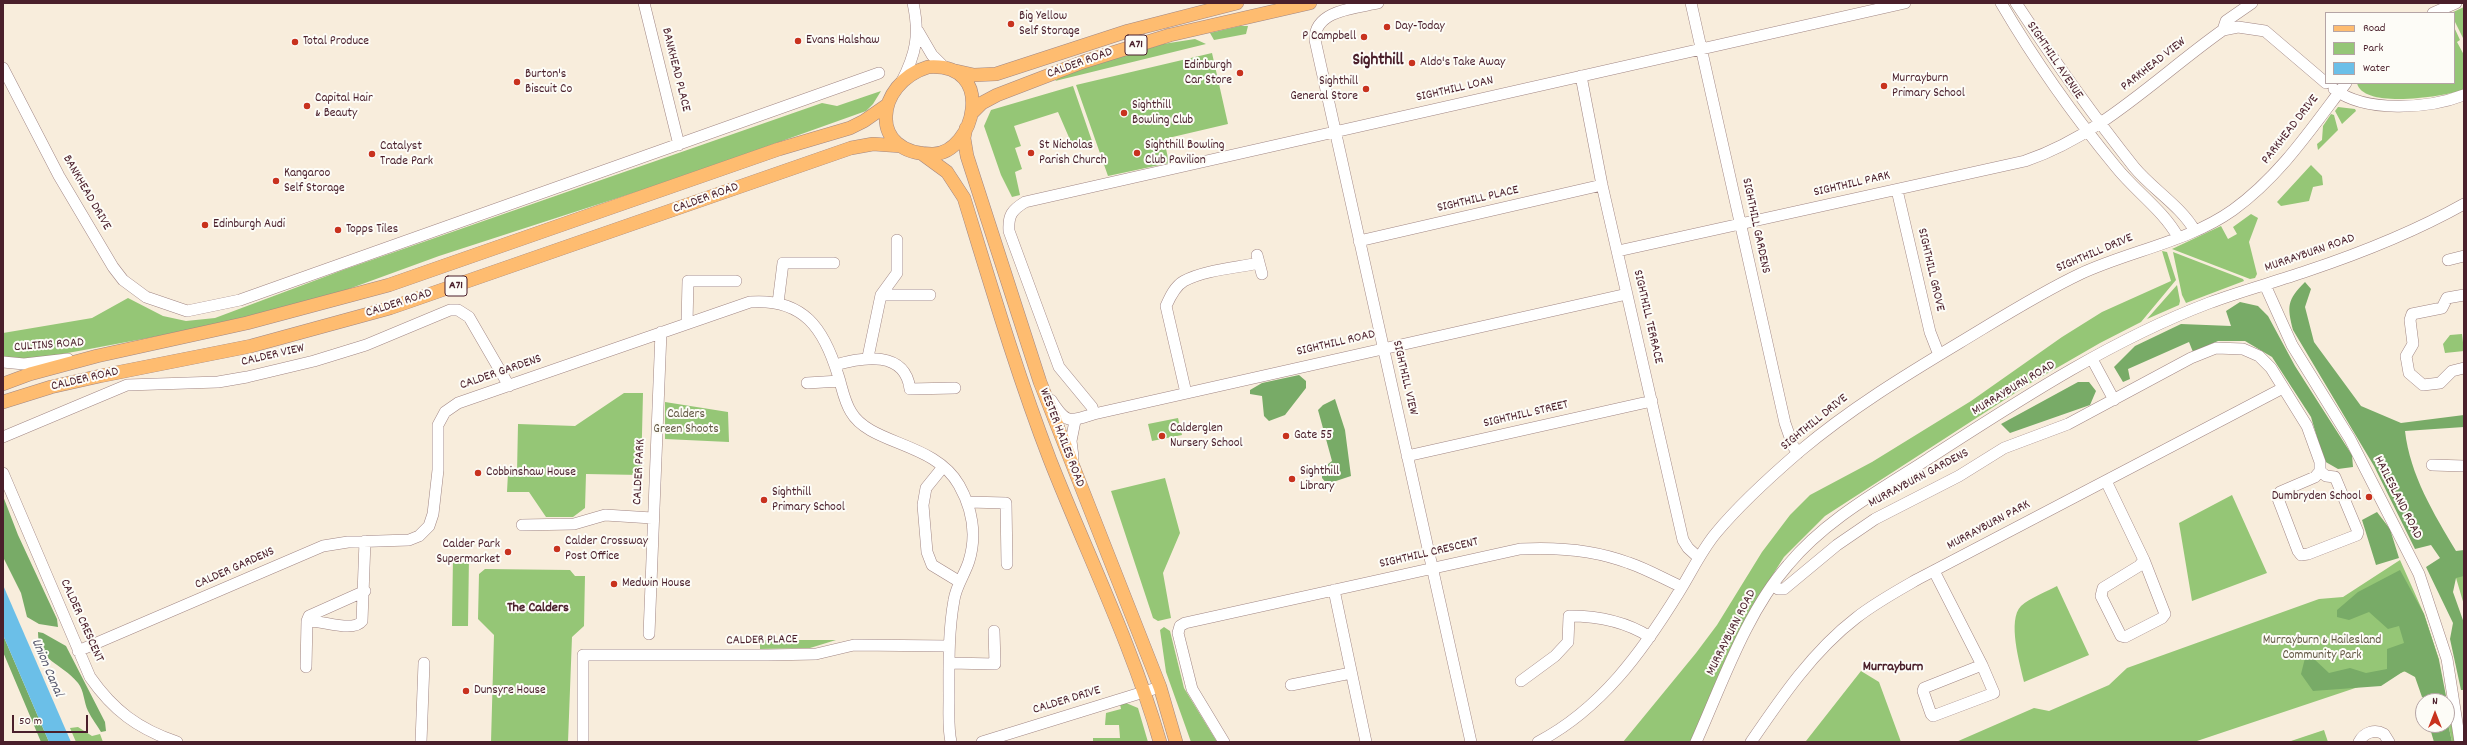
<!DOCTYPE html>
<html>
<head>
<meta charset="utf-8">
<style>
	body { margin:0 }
	#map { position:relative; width:2467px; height:745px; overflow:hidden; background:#f8eddc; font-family:Dekko,sans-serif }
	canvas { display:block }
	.frame { position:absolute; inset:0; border:4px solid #4a1f2b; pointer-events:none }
	.legend { position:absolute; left:2325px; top:12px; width:130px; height:72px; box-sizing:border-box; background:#fdfcf7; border:1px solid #b5a4a5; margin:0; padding:5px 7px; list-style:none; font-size:12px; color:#4a1f2b }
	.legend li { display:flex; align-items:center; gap:8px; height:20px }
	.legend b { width:20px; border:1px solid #b5a4a5 }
	.north { position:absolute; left:2415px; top:693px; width:40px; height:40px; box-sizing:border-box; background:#fdfcf7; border:1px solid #b5a4a5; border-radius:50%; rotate:0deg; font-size:11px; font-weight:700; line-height:16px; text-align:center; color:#4a1f2b }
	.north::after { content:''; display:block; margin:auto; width:14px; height:18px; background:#c8321e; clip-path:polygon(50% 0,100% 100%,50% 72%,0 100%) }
	.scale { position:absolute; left:12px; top:715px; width:76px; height:18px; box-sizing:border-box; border:2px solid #4a1f2b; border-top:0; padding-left:5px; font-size:12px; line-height:14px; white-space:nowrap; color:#4a1f2b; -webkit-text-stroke:3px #fdfcf7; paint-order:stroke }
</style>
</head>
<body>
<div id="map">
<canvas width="2467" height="745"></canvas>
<div class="frame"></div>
<ul class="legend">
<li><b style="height:5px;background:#febc70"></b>Road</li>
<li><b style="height:11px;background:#95c676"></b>Park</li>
<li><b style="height:11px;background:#6bbfe8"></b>Water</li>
</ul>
<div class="north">N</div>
<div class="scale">50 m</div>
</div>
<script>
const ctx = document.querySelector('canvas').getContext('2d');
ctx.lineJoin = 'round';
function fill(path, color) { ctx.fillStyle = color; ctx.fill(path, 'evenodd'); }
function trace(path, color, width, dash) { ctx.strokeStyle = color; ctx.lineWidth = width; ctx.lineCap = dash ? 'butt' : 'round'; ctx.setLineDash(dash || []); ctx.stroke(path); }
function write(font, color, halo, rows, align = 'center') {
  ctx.font = font + ' Dekko,sans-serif'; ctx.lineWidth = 4; ctx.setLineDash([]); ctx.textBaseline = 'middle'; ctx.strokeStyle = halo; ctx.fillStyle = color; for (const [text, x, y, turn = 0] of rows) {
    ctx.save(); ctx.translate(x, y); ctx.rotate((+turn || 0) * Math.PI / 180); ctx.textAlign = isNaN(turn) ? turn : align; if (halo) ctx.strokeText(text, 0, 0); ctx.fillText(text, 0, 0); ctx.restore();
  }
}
fill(new Path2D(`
	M2464,7V40L2454,20V13H2451Z
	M1240,26H1248L1246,34L1214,40L1210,33Z
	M2454,27L2460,40L2457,42L2464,55V90C2445,96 2363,110 2357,83H2454Z
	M1195,39L1206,44L1055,81L1063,74L1163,44Z
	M1212,53L1228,124L1164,139L1169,163L1108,176L1076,85Z
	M1073,86L1093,144L1074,149L1058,112L1014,126L1021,146L1015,148L1022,169L1015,172L1020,195L1012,197L1001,175L984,126L991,110Z
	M881,91L873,104L866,111L667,182L439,256L324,298L196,329L84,350L35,359L3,358V333L92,318L128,298L163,316L186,321L215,318L343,270L822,103L837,106Z
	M2338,107L2355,109L2356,111L2342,124L2335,111Z
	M2331,114L2334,115L2338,130L2318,150L2317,144L2322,140L2323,126Z
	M2311,165L2322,176L2323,185L2313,187L2309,201L2281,206L2277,202Z
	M2251,214L2258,218L2249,242L2257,274L2255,278L2250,279L2172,249L2221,226L2228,239L2237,234L2233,227Z
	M2162,251L2167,252L2176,280L2141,322L2100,343L2029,384L1825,516L1784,557L1751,609L1690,742H1623L1696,653L1717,625L1762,552L1790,515L1810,495L1872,462L1971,401L2062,337L2102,312L2171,281Z
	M2173,252L2243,279L2244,281L2186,303L2182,295Z
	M2177,285L2180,301L2179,305L2147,319Z
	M2462,334L2464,351L2445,353L2443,344L2450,335Z
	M624,393H643L641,475L586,474L585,508L573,517H546L529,492H507L508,473H517L518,424L575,426Z
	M665,402L728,412L729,442L665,439Z
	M1178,418L1182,435L1152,441L1148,424Z
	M1165,478L1180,533L1163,573L1171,618L1158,621L1153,618L1111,491Z
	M2232,495L2267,573L2192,601L2179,523Z
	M2464,553V605L2449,554Z
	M453,556H469L468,626H452Z
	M2400,560L2424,614L2439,660L2194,742H1956L2034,708L2049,711L2109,685L2127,668L2319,599L2343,597Z
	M485,569L570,570L575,576H585L584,626L572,637L568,742H491L494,635L478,619L479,574Z
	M2057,586L2089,655L2024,682C2020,664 2007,620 2021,606C2030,598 2046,592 2057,586Z
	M1164,627L1170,631L1184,688L1217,742H1191L1166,672L1160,630Z
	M760,640H836L810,648L760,649Z
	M1861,671L1879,682L1901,742H1807L1806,741Z
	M1126,703L1138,708L1148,742H1093V738H1120L1119,725H1105L1106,713L1121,709L1120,704Z
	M2450,703L2455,742H2452L2447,718V704Z
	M78,727L92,736L100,734L103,742H76L70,728Z
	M2324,730L2328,742H2288Z`), '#95c676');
fill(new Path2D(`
	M2305,282L2311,289L2305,307L2314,342L2361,406L2401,423L2464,415V427L2405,431C2410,475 2434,514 2456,551L2464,550V576L2456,578L2453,592L2464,623V690H2461L2450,639L2453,623L2426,567L2440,558L2431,545L2415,549L2374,466L2293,330C2287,306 2287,300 2305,282Z
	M2240,302L2258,306L2268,316L2295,366L2352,455L2353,467L2338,469L2324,461L2311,417L2272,357L2245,341H2218L2193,352L2189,342L2128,369L2130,379L2123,382L2114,367L2135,346L2181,324L2231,326L2226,311Z
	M1299,375L1306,381V388L1285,415L1269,421L1264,416L1262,396L1250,394V390L1262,383Z
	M2078,382H2089L2096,391L2090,405L2010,433L2001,424Z
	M1335,399L1345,430L1351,476L1327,484L1322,478V469L1332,461L1318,410L1323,405Z
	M3,496L18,535L57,619L58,627L39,624L27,617L21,593L3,557Z
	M2377,512L2390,529L2399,558L2376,565L2362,520Z
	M2400,570L2424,614L2439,660L2446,696L2440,698V701H2431L2422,697L2415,677L2404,671L2381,686L2313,691L2301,674L2305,658H2313L2329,673L2350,668L2366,673L2387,669V649L2404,643L2399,626L2388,629L2369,612L2349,620L2337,617V610L2358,592Z
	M38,632L43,633L66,646L105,722L106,731L101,732C97,725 92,719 88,711C84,703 84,690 78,683C61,662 38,662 38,632Z
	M3,635L49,742H41L3,652Z
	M2447,719L2452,742H2434L2429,725H2447Z`), '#78ab67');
fill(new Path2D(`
	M3,585L71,742H49L3,635Z`), '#6bbfe8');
const minor = new Path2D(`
	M644,3L679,145
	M1378,3C1356,8 1314,10 1315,40L1471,742
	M1691,3L1785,423L1793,446L1798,453
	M2001,3C2035,61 2073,115 2116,167C2135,191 2163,210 2178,237
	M2016,3C2053,59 2092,114 2134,167C2152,189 2181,206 2195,231
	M2433,13L2456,3
	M2223,30L2226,21L2252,3
	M918,31L932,55L944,67
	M3,68L59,176L113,267L123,280L146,297L187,311L240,300L879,73
	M1581,76L1602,185L1683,540L1688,548L1699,558
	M901,83C916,54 920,35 913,3
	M2334,89C2365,113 2428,109 2464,95
	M1897,190L1930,332L1939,355
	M1359,241L1602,185
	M1618,251L2025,161C2102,135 2158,76 2223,30L2238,27L2265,31L2326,83
	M1257,255L1262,274
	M2448,260L2464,256
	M2265,285L2292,345L2350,439L2419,574L2447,659L2460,742
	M881,295H930
	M2464,295L2447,298L2442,308L2412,314L2410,320L2413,344L2406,356L2409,373L2423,385L2440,383L2452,371L2464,368
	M778,303L783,263H834
	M687,323L688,281H736
	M868,357L881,295L897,273V240
	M2092,359L2114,400
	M3,362L24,364L68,359
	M835,365C863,357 905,350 910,389L955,388
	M807,383L840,381
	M1186,393L1166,306C1170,297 1175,286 1184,281C1205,270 1235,268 1259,263
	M1051,400C1066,424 1069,422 1094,414L1627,294
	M1094,414L1092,407L1059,367L1009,231C1008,215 1012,210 1025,202L1905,3
	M3,437L127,385L218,382L247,377L314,361L366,345L450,310H458L469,317L509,386
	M1407,456L1652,401
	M1073,457L1071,441L1075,421
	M2432,465L2464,466
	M943,467L926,488L923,505L927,552L932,565L960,582
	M2320,471L2326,476L2335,477L2358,532L2357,535L2308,554L2301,555L2298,551L2277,496L2280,492L2315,477Z
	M3,473L90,677C113,710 138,729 177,742
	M2106,481L2144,560
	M968,502L1006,503L1007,564
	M522,525L574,524L605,515L652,518
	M2144,560L2165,614L2162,618L2125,637L2121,636L2101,596L2103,588L2139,566Z
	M1934,571L1982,665
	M1773,585L1778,589H1784L1837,545L1875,519L1959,476L2004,448L2068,424L2191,358L2216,348L2243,349L2259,356L2271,368L2307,426L2320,462V471
	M1334,590L1366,742
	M307,621C322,620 353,633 362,621L365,541
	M649,634L661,332
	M78,651L323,546L348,542L409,540L419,536L429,526L433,514L438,470V425L445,412L458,403L750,302C804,298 824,329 838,375C842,387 844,401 851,412C870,445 935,442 959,485C972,508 977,535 969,561C965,574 956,586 954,600C948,633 949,667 949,700C949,714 948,728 951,742
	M950,663L995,664L994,631
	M1982,665L1994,693L1933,716L1931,714L1923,691L1924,688Z
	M306,667L307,621L309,616L365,591
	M1521,681L1555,656L1568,642L1569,616C1598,616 1625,621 1650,637
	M1291,685L1351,673
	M421,742L424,663
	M583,742V655H768L816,654L854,645L949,646
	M982,742L1160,687
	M1224,742L1192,689L1178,633L1180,626L1185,623L1520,549C1556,547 1595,550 1629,563C1647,569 1664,579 1682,587
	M1538,742C1601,709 1642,652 1679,592C1691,573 1701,551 1716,533C1740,504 1771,476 1800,451C1850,409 1904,376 1959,343C1999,319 2038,294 2080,274C2129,251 2188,242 2233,210C2280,176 2311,129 2346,83
	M1696,742C1722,684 1746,613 1788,565C1825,520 1880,490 1928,459C2018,401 2109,341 2209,303C2241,291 2275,282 2307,271C2361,253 2414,232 2464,204
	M1751,742C1781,698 1813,651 1856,618C1875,603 1897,591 1918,579L2283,388
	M2359,742C2364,732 2375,729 2384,734L2389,742`);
const major = new Path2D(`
	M928,67C998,62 974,154 933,154C867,155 875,83 928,67Z
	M956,71L974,75L996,74L1128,31L1237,3
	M972,113L982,103L997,95L1083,62L1170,35L1310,3
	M966,128L964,138L967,156L1040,382L1160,687L1176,742
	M921,153L947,172L964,198C991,286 1017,374 1050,460C1087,554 1132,645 1160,742
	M3,384L30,374L97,356L247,323L389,285L779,149L850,128L864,121L887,105
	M3,402L51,387L100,376L251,346L390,308L851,148L873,144L901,146`);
trace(minor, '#a18684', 12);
trace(major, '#a18684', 14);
trace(minor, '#fff', 11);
trace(major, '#febc70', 13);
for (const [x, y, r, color] of [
	[1011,24,4,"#c8321e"],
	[1387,27,4,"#c8321e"],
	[1364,37,4,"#c8321e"],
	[798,41,4,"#c8321e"],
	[295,42,4,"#c8321e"],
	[1412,63,4,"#c8321e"],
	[1240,73,4,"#c8321e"],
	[517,82,4,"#c8321e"],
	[1884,86,4,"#c8321e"],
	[1366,89,4,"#c8321e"],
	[307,106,4,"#c8321e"],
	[1124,113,4,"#c8321e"],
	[1031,153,4,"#c8321e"],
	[1137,153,4,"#c8321e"],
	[372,154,4,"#c8321e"],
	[276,181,4,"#c8321e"],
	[205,225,4,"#c8321e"],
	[338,230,4,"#c8321e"],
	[1162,436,4,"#c8321e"],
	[1286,436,4,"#c8321e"],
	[478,473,4,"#c8321e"],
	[1292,479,4,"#c8321e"],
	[2369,497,4,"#c8321e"],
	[764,500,4,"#c8321e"],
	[557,549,4,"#c8321e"],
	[508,552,4,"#c8321e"],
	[614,584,4,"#c8321e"],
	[466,691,4,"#c8321e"]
]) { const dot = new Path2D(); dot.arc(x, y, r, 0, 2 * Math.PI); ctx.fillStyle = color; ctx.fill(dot); trace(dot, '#fdfcf7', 1.5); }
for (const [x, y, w] of [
	[1136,45,22],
	[456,286,22]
]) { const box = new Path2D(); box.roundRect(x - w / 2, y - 10, w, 20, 3); ctx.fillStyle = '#fdfcf7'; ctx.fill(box); trace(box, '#4a1f2b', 1); }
write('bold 12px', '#4a1f2b', null, [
	["A71",1136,45],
	["A71",456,286]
]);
write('13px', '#4a1f2b', '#fdfcf7', [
	["Big Yellow",1019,17],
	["Self Storage",1019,32],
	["Day-Today",1395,27],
	["P Campbell",1356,37,"right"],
	["Evans Halshaw",806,41],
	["Total Produce",303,42],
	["Aldo's Take Away",1420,63],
	["Edinburgh",1232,66,"right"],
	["Car Store",1232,81,"right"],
	["Burton's",525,75],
	["Biscuit Co",525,90],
	["Murrayburn",1892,79],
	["Primary School",1892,94],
	["Sighthill",1358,82,"right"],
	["General Store",1358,97,"right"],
	["Capital Hair",315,99],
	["& Beauty",315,114],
	["Sighthill",1132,106],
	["Bowling Club",1132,121],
	["St Nicholas",1039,146],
	["Parish Church",1039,161],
	["Sighthill Bowling",1145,146],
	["Club Pavilion",1145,161],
	["Catalyst",380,147],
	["Trade Park",380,162],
	["Kangaroo",284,174],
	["Self Storage",284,189],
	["Edinburgh Audi",213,225],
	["Topps Tiles",346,230],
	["Calderglen",1170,429],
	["Nursery School",1170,444],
	["Gate 55",1294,436],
	["Sighthill",1300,472],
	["Library",1300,487],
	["Cobbinshaw House",486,473],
	["Sighthill",772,493],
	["Primary School",772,508],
	["Dumbryden School",2361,497,"right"],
	["Calder Crossway",565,542],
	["Post Office",565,557],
	["Calder Park",500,545,"right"],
	["Supermarket",500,560,"right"],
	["Medwin House",622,584],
	["Dunsyre House",474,691]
], 'left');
write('13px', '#4a1f2b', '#fdfcf7', [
	["SIGHTHILL AVENUE",2054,61,56],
	["CALDER ROAD",1080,64,-20],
	["PARKHEAD VIEW",2154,65,-38],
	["BANKHEAD PLACE",675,70,76],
	["SIGHTHILL LOAN",1455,90,-13],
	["PARKHEAD DRIVE",2291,130,-52],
	["SIGHTHILL PARK",1852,185,-13],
	["BANKHEAD DRIVE",86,193,60],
	["CALDER ROAD",706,199,-20],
	["SIGHTHILL PLACE",1478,200,-13],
	["SIGHTHILL GARDENS",1755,226,78],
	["SIGHTHILL DRIVE",2095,254,-23],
	["MURRAYBURN ROAD",2310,254,-19],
	["SIGHTHILL GROVE",1930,270,77],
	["CALDER ROAD",399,304,-18],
	["SIGHTHILL TERRACE",1647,317,77],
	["SIGHTHILL ROAD",1336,344,-13],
	["CULTINS ROAD",49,346,-4],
	["CALDER VIEW",273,356,-13],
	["CALDER GARDENS",501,373,-19],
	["SIGHTHILL VIEW",1404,378,77],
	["CALDER ROAD",85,380,-13],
	["MURRAYBURN ROAD",2014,389,-31],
	["SIGHTHILL STREET",1526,415,-13],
	["SIGHTHILL DRIVE",1815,423,-39],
	["WESTER HAILES ROAD",1061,438,69],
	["CALDER PARK",640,472,-87],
	["MURRAYBURN GARDENS",1919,479,-28],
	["HAILESLAND ROAD",2397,498,63],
	["MURRAYBURN PARK",1989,526,-28],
	["SIGHTHILL CRESCENT",1429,554,-13],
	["CALDER GARDENS",235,569,-24],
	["CALDER CRESCENT",81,621,66],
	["MURRAYBURN ROAD",1732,633,-63],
	["CALDER PLACE",762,641,-1],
	["CALDER DRIVE",1067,701,-17]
]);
write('13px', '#645945', '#fdfcf7', [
	["Calders",686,415],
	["Green Shoots",686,430],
	["Murrayburn & Hailesland",2322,641],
	["Community Park",2322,656]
]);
write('bold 14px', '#4a1f2b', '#fdfcf7', [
	["The Calders",538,609],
	["Murrayburn",1893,668]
]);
write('italic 14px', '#56576d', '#fdfcf7', [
	["Union Canal",46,668,67]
]);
write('bold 17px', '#4a1f2b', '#fdfcf7', [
	["Sighthill",1378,62]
]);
</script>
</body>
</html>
